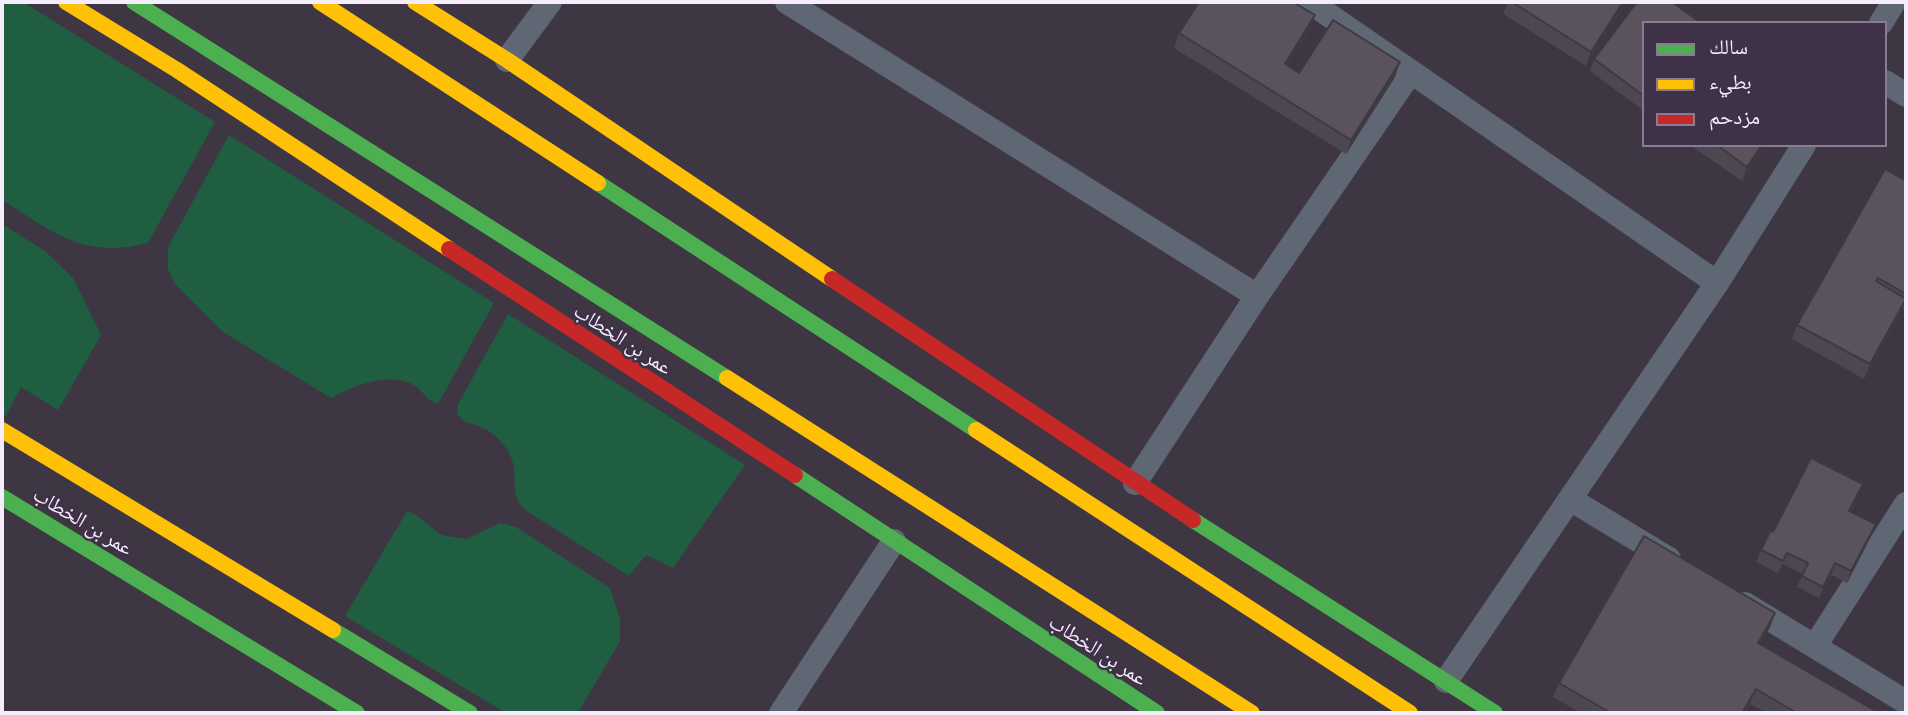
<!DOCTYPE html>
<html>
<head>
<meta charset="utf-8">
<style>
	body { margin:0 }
	#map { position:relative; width:1908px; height:715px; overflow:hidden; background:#3e3643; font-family:Commissioner,"Noto Naskh Arabic",sans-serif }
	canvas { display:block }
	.frame { position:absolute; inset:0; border:4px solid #f5edfc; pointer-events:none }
	.legend { position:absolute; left:1642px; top:21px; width:245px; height:126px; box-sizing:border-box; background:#3f3148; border:2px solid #887c90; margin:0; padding:9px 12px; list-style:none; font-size:21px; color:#f5edfc }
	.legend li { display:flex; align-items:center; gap:14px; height:35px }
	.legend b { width:35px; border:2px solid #887c90 }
</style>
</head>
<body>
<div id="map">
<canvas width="1908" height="715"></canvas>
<div class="frame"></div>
<ul class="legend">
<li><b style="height:9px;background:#4caf50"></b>سالك</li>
<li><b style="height:9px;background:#ffc107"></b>بطيء</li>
<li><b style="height:9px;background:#c62828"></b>مزدحم</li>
</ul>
</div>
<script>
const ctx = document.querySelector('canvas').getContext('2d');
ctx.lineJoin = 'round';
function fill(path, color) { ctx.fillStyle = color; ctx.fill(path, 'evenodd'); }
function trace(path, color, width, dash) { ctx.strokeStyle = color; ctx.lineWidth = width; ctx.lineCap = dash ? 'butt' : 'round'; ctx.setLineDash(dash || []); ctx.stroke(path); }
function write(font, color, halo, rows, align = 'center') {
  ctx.font = font + ' Commissioner,"Noto Naskh Arabic",sans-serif'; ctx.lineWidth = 5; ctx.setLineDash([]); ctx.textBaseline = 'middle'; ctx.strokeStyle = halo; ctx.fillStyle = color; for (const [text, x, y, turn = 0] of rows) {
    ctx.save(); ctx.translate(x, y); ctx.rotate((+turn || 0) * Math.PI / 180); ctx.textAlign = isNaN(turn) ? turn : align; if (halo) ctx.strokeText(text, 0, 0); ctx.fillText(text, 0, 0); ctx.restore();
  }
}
fill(new Path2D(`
	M2,2H23L215,122L148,243C84,260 53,232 2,200Z
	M229,135L494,303L438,404C427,401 425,394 417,387C392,370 355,385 331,398L223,332L175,284L168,269V247Z
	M2,224L45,251L73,278L101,335L58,410L21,387L6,416L2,414Z
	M508,314L745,465L673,568L646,555L629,576L525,510C506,492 523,473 506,448C500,439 490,430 480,427C470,422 463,424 457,413L458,404Z
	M407,511L416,515L441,535L466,539L500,523L516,527L610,588L620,619V641L578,713H506L345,616Z`), '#1f5e41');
trace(new Path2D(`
	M787,2L1257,296
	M1310,2L1717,283
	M1881,23L1894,2
	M507,60L550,2
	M1885,82L1906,95
	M1135,483L1257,296L1411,72
	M1570,499L1669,559
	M1745,604L1906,702
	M1815,646L1906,504
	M1446,681L1717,283L1804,145
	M781,713L894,541`), '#5f6674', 24);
trace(new Path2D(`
	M134,2L727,378
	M598,183L976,430
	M795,475L1157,713
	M2,497L357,713
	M1193,520L1495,713
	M333,630L470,713`), '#4caf50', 16);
trace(new Path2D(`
	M66,2L177,70L449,249
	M320,2L598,183
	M415,2L507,60L832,279
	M727,378L1252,713
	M2,430L333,630
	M976,430L1410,713`), '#ffc107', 16);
trace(new Path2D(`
	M449,249L795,475
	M832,279L1193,520`), '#c62828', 16);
fill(new Path2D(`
	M1508,2H1627L1586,66L1503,14Z
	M1644,23V111L1590,71L1594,59Z
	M1310,30L1287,66L1299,73L1395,77L1346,154L1174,48L1179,33Z
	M1690,145H1767L1742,181Z
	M1906,181V312L1903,309L1864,379L1792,339L1797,325Z
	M1863,484L1859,496L1851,512L1871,536L1847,583L1831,575L1819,598L1797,587L1803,574L1783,564L1778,573L1756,562L1761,550L1773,532Z
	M1775,613L1770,627L1760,644L1879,713H1767L1750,704L1745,713H1581L1553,697L1559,683Z`), '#4d4751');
fill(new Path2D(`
	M1623,2H1627L1586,66L1591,52Z
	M1315,15L1310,30L1279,79L1285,64Z
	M1400,62L1395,77L1346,154L1351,140Z
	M1762,145H1767L1742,181L1747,167Z
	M1906,299L1901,313L1864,379L1870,364Z
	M1863,484L1859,496L1845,523L1849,511Z
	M1876,524L1871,536L1847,583L1851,571Z
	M1835,563L1831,575L1819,598L1823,587Z
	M1775,613L1770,627L1753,657L1758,643Z
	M1756,689L1750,704L1745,713H1742Z`), '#3f3a42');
const building = new Path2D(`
	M1199,2H1293L1315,15L1285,64L1299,73L1333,20L1400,62L1351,140L1179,33Z
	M1512,2H1623L1591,52Z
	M1637,2H1672L1701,23H1644V96L1594,59Z
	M1717,145H1762L1747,167Z
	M1885,169L1906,181V294L1878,278L1876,281L1906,299L1870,364L1797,325Z
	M1811,458L1863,484L1849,511L1876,524L1851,571L1835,563L1823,587L1802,576L1808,563L1787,553L1783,561L1761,550L1771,530L1773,532Z
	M1644,536L1775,613L1758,643L1879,713H1797L1756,689L1742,713H1611L1559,683Z`);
fill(building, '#5a535e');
trace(building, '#3f3a42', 2);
write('21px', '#f5edfc', '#3f3148', [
	["عمر بن الخطاب",623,339,33],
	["عمر بن الخطاب",83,521,31],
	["عمر بن الخطاب",1098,650,33]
]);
</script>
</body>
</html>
